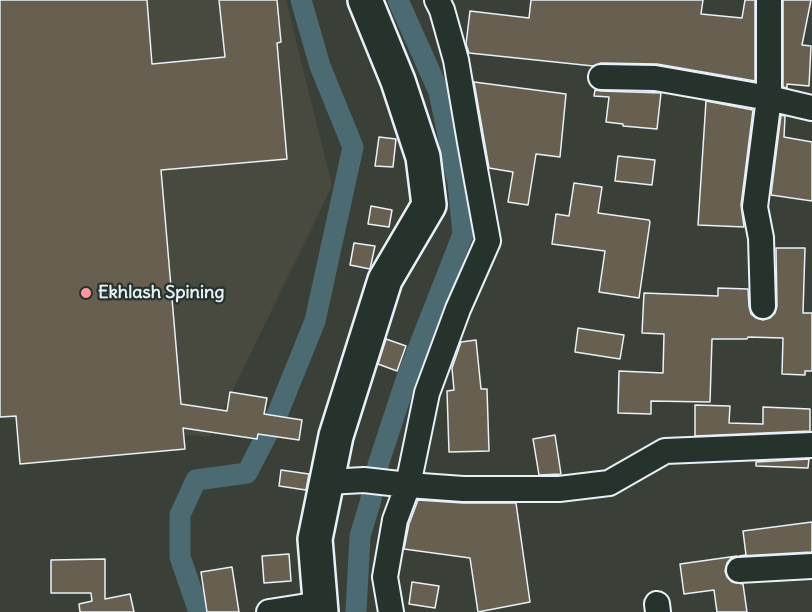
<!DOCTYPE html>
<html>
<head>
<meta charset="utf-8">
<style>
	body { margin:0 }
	canvas { display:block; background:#3a4038 }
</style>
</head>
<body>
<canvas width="812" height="612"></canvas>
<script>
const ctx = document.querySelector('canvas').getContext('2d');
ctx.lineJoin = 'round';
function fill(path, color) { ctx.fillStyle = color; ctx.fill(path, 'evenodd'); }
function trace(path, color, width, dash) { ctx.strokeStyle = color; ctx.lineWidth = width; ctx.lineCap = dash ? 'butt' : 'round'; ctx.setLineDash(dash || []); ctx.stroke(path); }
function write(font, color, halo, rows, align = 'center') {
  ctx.font = font + ' Delius,sans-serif'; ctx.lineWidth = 4.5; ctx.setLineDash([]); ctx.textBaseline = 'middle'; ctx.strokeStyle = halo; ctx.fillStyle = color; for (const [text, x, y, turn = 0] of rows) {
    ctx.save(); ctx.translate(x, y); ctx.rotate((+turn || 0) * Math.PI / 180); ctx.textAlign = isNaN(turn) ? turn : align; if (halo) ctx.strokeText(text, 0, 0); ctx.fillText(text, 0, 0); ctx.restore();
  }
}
fill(new Path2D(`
	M0,0H286L332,186L210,437L0,418Z`), '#48493f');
trace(new Path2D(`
	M199,612L180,557V515L196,480L247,473L277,415L315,321L353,147L320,66L301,0
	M356,612L360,536L370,503L378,465L406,380L463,234L458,184L439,92L398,0`), '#4b6a72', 21);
const building = new Path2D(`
	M0,0H147L152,64L225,57L219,0H277L281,42L277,43L287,159L161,170L181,404L227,411L230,392L267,398L264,414L302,420L299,440L258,434L257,439L183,428L185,449L20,464L16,416L0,417Z
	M531,0H703L701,14L742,18L745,0H755V81L657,64L601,63L593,66L469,53L466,44L470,11L529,18Z
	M783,0H811L802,45L811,46L809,86L787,84V88L783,87Z
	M474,82L566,94L560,157L536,154L528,205L508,202L513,172L489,168Z
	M595,90L601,91L661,93L657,129L623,126V124L606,122L609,97L594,96Z
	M706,101L753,110L741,205L744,227L698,225Z
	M781,115L785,116L784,137L812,142V201L771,195Z
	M379,137L396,139L393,167L375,166Z
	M618,156L655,160L652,185L615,181Z
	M574,183L602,187L598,213L649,220L650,222L639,298L599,292L605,251L552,244L556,214L569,216Z
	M371,206L392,210L389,227L368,224Z
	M354,243L375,246L370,269L350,265Z
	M776,248H805L803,313H812V371H805V375L782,374L783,338L748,337L747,339H712L710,402L651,401V414L618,413L619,371L663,373L664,334L642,333L644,293L718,296V288L748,289L749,306L751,314L756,318L763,320L770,318L775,313L777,306Z
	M578,328L624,335L620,359L575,352Z
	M386,339L406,346L397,371L378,364Z
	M476,340L481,389H487L489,451L449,452L447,391L454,390L452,368L461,342Z
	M695,405L730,406L729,423L763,424V407L810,409V431L695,436Z
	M555,435L561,474L539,475L533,439Z
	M809,459L808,468L756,466V462Z
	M281,470L309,474L306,490L279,486Z
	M418,500L463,503H516L530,602L478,612L470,558L404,549L409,524Z
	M812,522V552L739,556L746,555L743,531Z
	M289,554L291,581L264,583L262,556Z
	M737,556L731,558L727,563L725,571L727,577L732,582L743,584L747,612H717L714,590L684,594L680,564Z
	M105,559V599L130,594L134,612H80L79,604L92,601L91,593H51V560Z
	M232,567L239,612H207L201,572Z
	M412,582L439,586L435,608L409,604Z`);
fill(building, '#675f50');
trace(building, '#e8f1f8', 1.5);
const street = new Path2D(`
	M601,77L655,78L769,98L812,108
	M763,306L761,238L755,207L769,98V0
	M327,482L364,480L408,485L463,489H559L609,483L665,451L812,445
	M739,570L812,566
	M657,604L658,612
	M269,612L320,604
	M391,612L385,577L395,520L408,485L427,393L458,309L488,241L470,142L456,60L442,10L437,0`);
const secondary = new Path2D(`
	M321,612L315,539L336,436L385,280L429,205L423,157L398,81L365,0`);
trace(street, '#e8f1f8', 28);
trace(secondary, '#e8f1f8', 38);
trace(street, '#26332d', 24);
trace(secondary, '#26332d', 33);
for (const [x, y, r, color] of [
	[86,293,6,"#ff9aa2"]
]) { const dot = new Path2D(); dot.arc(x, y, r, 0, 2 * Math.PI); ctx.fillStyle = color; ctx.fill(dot); trace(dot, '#26332d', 2); }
write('bold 18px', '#e8f1f8', '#26332d', [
	["Ekhlash Spining",98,293]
], 'left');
</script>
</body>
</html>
